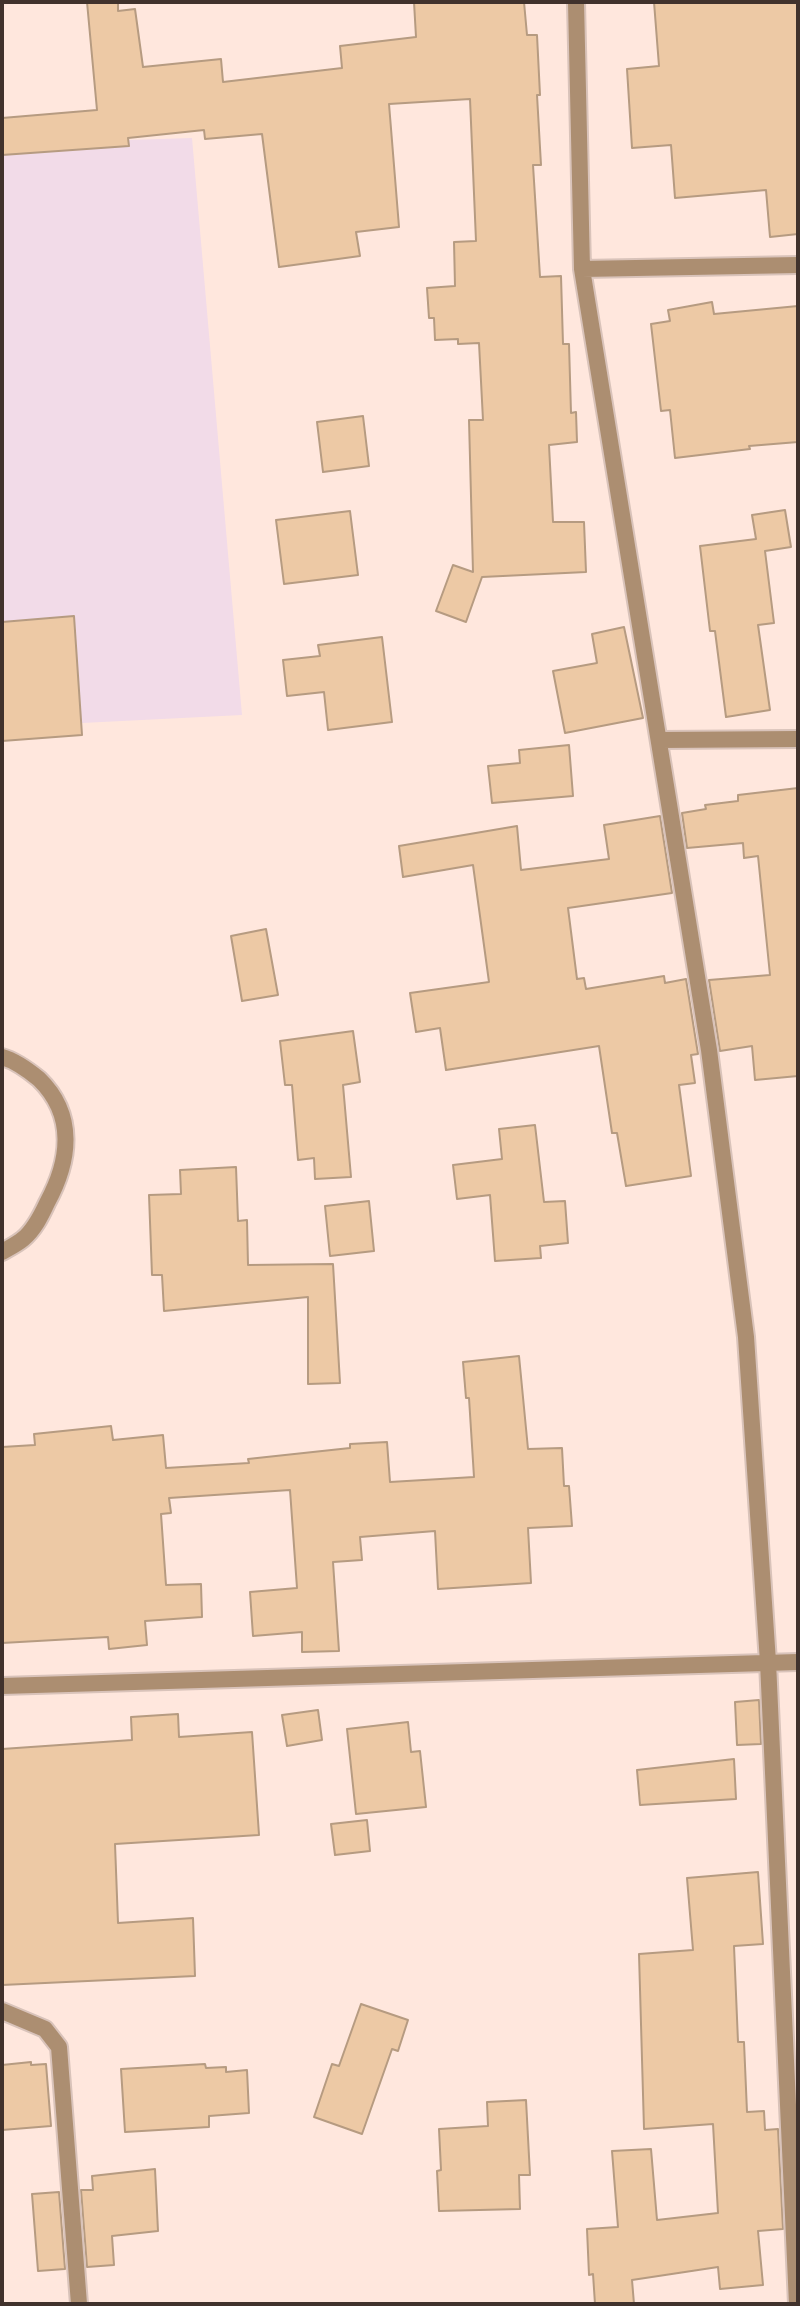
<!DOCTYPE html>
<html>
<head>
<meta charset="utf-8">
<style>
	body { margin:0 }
	#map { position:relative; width:800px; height:2306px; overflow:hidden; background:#ffe7dd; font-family:Lora,serif }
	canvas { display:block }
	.frame { position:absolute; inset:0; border:4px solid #41322c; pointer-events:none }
</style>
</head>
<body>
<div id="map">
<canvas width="800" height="2306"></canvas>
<div class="frame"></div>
</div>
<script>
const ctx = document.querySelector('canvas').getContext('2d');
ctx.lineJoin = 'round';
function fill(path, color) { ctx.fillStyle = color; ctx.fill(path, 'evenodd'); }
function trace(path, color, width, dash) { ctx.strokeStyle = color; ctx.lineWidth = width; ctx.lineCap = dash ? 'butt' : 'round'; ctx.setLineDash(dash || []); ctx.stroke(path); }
fill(new Path2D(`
	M192,138L242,715L2,727V144Z`), '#f2dbe8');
const building = new Path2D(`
	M87,2H118V11L135,9L143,67L221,59L223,82L342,68L340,46L416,37L414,2H524L527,35H537L540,95H537L541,165H533L540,277L561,276L563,344H569L571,413L576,412L577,442L549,445L553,522H584L586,572L482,577L466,622L436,611L453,565L473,572L469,420H483L479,343L458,344V339L435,340L434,318H429L427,288L455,286L454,242L476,241L470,99L389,104L399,227L356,232L360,256L279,267L262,134L205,139L204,130L128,138L129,146L2,155V118L97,110Z
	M654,2H798V234L770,237L766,190L675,198L671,145L632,148L627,69L659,66Z
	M712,302L714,314L798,306V442L749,446L750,449L675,458L670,410L661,411L651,324L670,321L668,310Z
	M363,416L369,466L323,472L317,422Z
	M785,510L791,547L765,551L774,623L758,625L770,710L726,717L715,631H710L700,546L756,539L752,515Z
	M350,511L358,575L284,584L276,520Z
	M74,616L82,735L2,741V622Z
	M624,627L643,718L565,733L553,671L597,663L592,634Z
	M382,637L392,722L328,730L324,692L287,696L283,660L320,656L318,645Z
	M569,745L573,796L492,803L488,766L520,763L519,750Z
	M798,788V1076L755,1080L752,1046L720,1051L709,980L770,975L758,856L744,858L743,843L687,848L682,813L706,809L705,805L738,801V795Z
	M660,816L672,893L568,908L577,979L584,978L586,989L664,976L665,983L686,979L698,1054L691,1055L695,1083L679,1085L691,1176L626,1186L617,1133H612L599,1046L446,1070L440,1028L416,1032L410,993L489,982L473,865L403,877L399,846L517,826L521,870L609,859L604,825Z
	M266,929L278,995L242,1001L231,936Z
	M353,1031L360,1082L343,1085L351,1177L315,1179L314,1158L298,1160L292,1085H285L280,1041Z
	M535,1125L544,1202L565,1201L568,1243L540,1246L541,1258L495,1261L490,1195L457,1199L453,1165L502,1159L499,1129Z
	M236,1167L238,1221L247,1220L248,1265L333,1264L340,1383L308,1384V1297L164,1311L162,1275H152L149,1195L181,1194L180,1170Z
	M369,1201L374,1251L330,1256L325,1206Z
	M519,1356L528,1449L562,1448L564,1486H569L572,1526L528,1528L531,1583L438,1589L435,1531L360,1537L362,1560L333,1562L339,1651L302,1652V1632L253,1636L250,1592L297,1588L290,1490L169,1498L171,1513L161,1514L166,1585L201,1584L202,1617L145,1621L147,1645L109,1649L108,1637L2,1643V1447L35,1445L34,1434L111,1426L113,1440L163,1435L166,1468L249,1463L248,1459L350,1448V1444L387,1442L390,1482L474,1477L469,1398H466L463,1362Z
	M759,1700L761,1744L737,1745L735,1702Z
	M318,1710L322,1740L287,1746L282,1715Z
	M178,1714L179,1737L252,1732L259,1835L115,1844L118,1923L193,1918L195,1976L2,1985V1749L132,1740L131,1717Z
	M408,1722L411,1752L420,1751L426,1807L356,1814L347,1729Z
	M734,1759L736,1799L640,1805L637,1770Z
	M367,1820L370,1851L335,1855L331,1824Z
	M758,1872L763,1944L734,1946L738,2042H744L747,2112L764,2111L765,2130L778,2129L783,2229L758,2231L763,2285L720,2289L718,2267L632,2280L634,2304H595L593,2274L589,2275L587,2229L618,2227L612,2151L651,2149L657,2220L718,2213L713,2124L644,2129L639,1954L693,1950L687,1878Z
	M361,2004L408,2020L398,2051L392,2049L362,2134L314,2117L332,2064L339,2066Z
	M31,2062V2065L46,2064L51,2126L2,2130V2065Z
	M205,2064L206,2068L226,2067V2072L247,2070L249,2113L209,2116V2127L125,2132L121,2069Z
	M526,2100L530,2175H519L520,2209L439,2211L437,2171L441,2170L439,2129L488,2126L487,2102Z
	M155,2169L158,2231L112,2236L114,2265L87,2267L81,2190H93L92,2176Z
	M59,2192L65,2269L38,2271L32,2194Z`);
fill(building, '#edc9a5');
trace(building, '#b69b81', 2);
const lane = new Path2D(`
	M2,1057C16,1061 28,1070 39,1079C76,1115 70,1161 47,1203C41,1216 34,1230 23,1239C17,1244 9,1248 2,1252`);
const street = new Path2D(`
	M576,2L582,269L709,1050L746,1337L768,1662L797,2304
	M582,269L798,265
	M660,740L798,739
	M2,1686L798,1662
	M2,2011L45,2029L59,2047L79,2304`);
trace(lane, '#d9c3ba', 20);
trace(street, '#d9c3ba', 20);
trace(lane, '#ac8e71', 16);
trace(street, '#ac8e71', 16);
</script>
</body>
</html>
